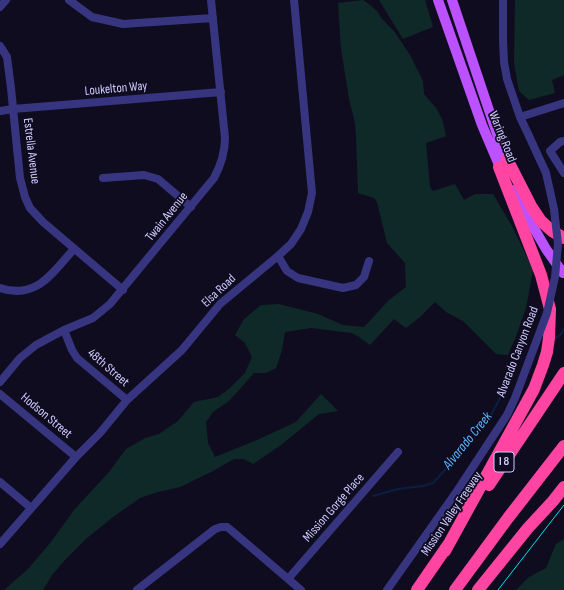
<!DOCTYPE html>
<html>
<head>
<meta charset="utf-8">
<style>
	body { margin:0 }
	canvas { display:block; background:#0f0c1f }
</style>
</head>
<body>
<canvas width="564" height="590"></canvas>
<script>
const ctx = document.querySelector('canvas').getContext('2d');
ctx.lineJoin = 'round';
function fill(path, color) { ctx.fillStyle = color; ctx.fill(path, 'evenodd'); }
function trace(path, color, width, dash) { ctx.strokeStyle = color; ctx.lineWidth = width; ctx.lineCap = dash ? 'butt' : 'round'; ctx.setLineDash(dash || []); ctx.stroke(path); }
function write(font, color, halo, rows, align = 'center') {
  ctx.font = font + ' "Sofia Sans Condensed",sans-serif'; ctx.lineWidth = 3.5; ctx.setLineDash([]); ctx.textBaseline = 'middle'; ctx.strokeStyle = halo; ctx.fillStyle = color; for (const [text, x, y, turn = 0] of rows) {
    ctx.save(); ctx.translate(x, y); ctx.rotate((+turn || 0) * Math.PI / 180); ctx.textAlign = isNaN(turn) ? turn : align; if (halo) ctx.strokeText(text, 0, 0); ctx.fillText(text, 0, 0); ctx.restore();
  }
}
fill(new Path2D(`
	M363,0L370,5L377,11L382,19L394,31L410,55L423,81L424,94L436,108L442,119L446,136L426,143L430,187L433,191L455,184L464,200L475,194H493L513,228L533,270L526,308L516,336L508,355L496,354L463,321L446,312L435,302L420,317L406,328L394,319L370,345L359,337L352,333L311,328L285,332L282,350L276,368L266,373H254L230,400L213,412L206,422L208,443L215,457L257,440L296,422L321,394L338,411L319,414L281,445L253,464L244,459H234L211,472L180,487L158,492L140,498L113,517L87,538L65,560L52,575L43,590H4L28,569L51,542L74,510L109,472L126,449L145,438L159,434L178,421L194,402L218,397L230,388L245,373L252,357L245,343L235,335L244,319L261,305L279,304L318,314L343,325L364,327L389,300L406,287L405,263L387,243L377,202L374,198L358,193L356,137L355,123L349,99L341,48L338,3Z
	M379,0H425L433,27L403,39Z
	M515,0H564V75L552,80L555,93L529,100L519,91L514,63Z
	M564,539V590H516L529,577L546,568L556,544Z`), '#0f2928');
trace(new Path2D(`
	M556,338L561,334L564,329
	M373,496L398,489L423,486L433,483L470,443L487,422L499,400L516,348L520,344L524,343`), '#091f41', 2);
trace(new Path2D(`
	M69,0L92,17L123,24L213,18
	M503,0V41L504,62L507,79L520,117L529,136
	M0,7L6,0
	M0,46L7,57L11,88L20,178L25,197L30,208L43,222L123,290
	M0,111L13,109L221,92
	M520,117L564,103
	M564,141L560,142L550,151L564,173
	M103,178L144,175L158,179L191,207
	M278,256L287,271L298,278L343,288L356,285L364,277L369,261
	M0,288C37,300 52,273 74,249
	M64,330L72,350L77,358L127,400
	M0,382L20,358L36,345L64,330L93,318L110,304L214,178C221,165 225,152 225,138L211,0
	M0,394L76,457
	M0,482L31,508
	M0,544L76,457L100,433L127,400L182,350L220,304L278,256L291,244L301,229L308,212L312,193L294,0
	M288,579L398,452
	M137,590L215,529L221,527H227L232,531L301,590
	M387,590L457,491`), '#373580', 8);
trace(new Path2D(`
	M438,0L482,125L502,172
	M452,0L498,137L509,166
	M512,190L546,249L563,273`), '#bb51ff', 10);
trace(new Path2D(`
	M507,159L531,206L541,221L552,231L564,238
	M489,485L564,373
	M445,551L534,389L543,365L547,352L549,338L550,309L541,275L499,167
	M417,590L448,545
	M455,590L508,518L564,446
	M478,590L528,528L553,501L564,487`), '#ff45a1', 12);
trace(new Path2D(`
	M498,590L564,505`), '#00e0f5', 1);
trace(new Path2D(`
	M457,491L507,415L515,398L547,313L555,277L558,244L554,209L546,173L529,136`), '#373580', 8);
for (const [x, y, w] of [
	[504,462,20]
]) { const box = new Path2D(); box.roundRect(x - w / 2, y - 10, w, 20, 3); ctx.fillStyle = '#0f0c1f'; ctx.fill(box); trace(box, '#cfcaff', 1); }
write('bold 12px', '#cfcaff', null, [
	["I 8",504,462]
]);
write('13px', '#cfcaff', '#0f0c1f', [
	["Loukelton Way",116,89,-5],
	["Waring Road",502,137,68],
	["Estrella Avenue",31,151,83],
	["Twain Avenue",167,217,-51],
	["Elsa Road",219,291,-43],
	["Alvarado Canyon Road",518,352,-69],
	["48th Street",108,368,41],
	["Hodson Street",46,416,40],
	["Mission Gorge Place",334,508,-49],
	["Mission Valley Freeway",452,514,-56]
]);
write('italic 14px', '#58b4ff', '#0f0c1f', [
	["Alvarado Creek",468,441,-51]
]);
</script>
</body>
</html>
